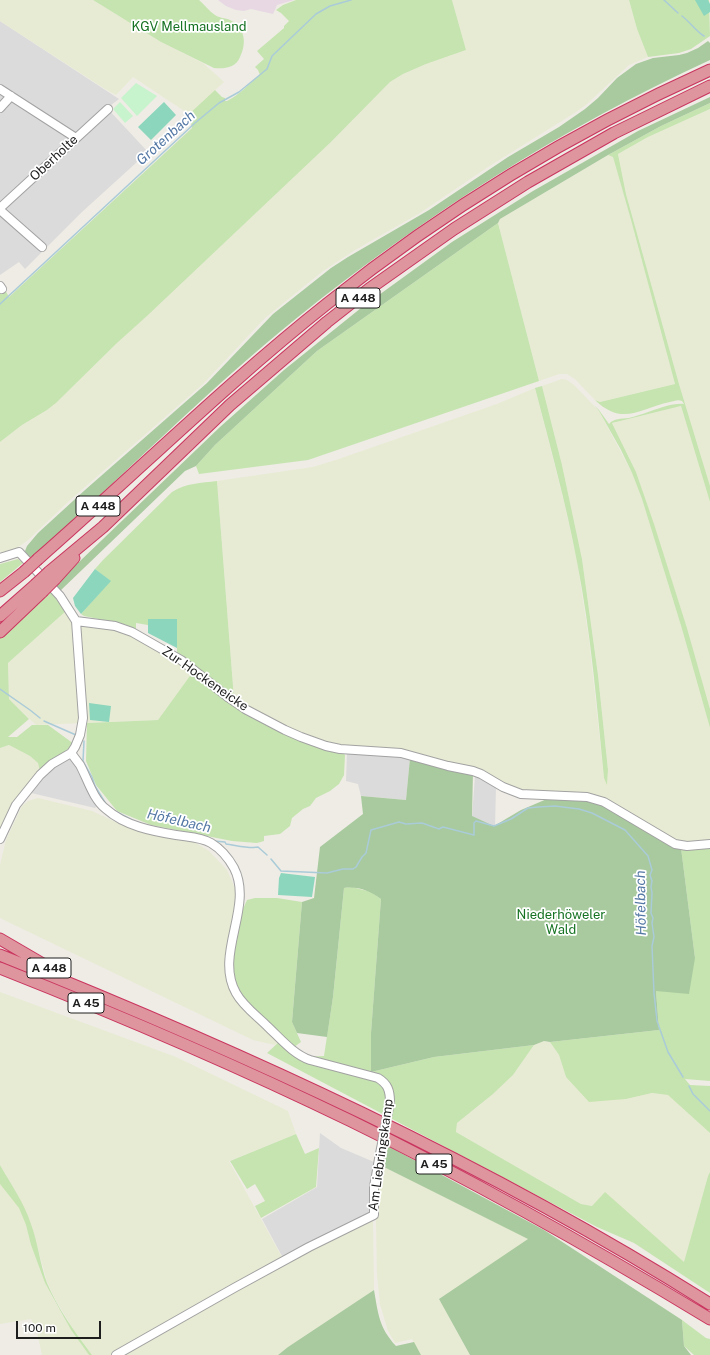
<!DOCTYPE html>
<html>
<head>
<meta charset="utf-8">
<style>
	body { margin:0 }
	#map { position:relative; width:710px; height:1355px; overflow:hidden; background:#eeece5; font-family:"Public Sans",sans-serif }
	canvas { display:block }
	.scale { position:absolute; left:16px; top:1321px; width:85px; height:18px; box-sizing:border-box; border:2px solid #1e1e1e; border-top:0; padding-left:5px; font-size:12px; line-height:14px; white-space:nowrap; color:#1e1e1e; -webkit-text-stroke:3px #fff; paint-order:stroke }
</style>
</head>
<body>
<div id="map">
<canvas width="710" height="1355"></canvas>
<div class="scale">100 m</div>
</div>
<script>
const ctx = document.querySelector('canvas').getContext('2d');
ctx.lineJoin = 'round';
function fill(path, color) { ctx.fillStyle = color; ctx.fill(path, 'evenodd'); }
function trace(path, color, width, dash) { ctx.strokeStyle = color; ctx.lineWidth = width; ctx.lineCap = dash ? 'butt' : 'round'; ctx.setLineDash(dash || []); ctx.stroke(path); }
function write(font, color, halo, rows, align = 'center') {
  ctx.font = font + ' "Public Sans",sans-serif'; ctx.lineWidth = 3.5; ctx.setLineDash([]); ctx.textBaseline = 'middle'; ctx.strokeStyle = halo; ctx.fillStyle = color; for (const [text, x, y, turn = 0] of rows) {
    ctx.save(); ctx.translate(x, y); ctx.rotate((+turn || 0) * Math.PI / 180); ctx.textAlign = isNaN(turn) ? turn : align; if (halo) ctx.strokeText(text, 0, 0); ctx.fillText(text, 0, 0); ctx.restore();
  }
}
fill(new Path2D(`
	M0,21L119,99L107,108L148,152L82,212L25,269L19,262L0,275Z
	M71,753L99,803L95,808L27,792L40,775Z
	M347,753L400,755L410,758L406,800L361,796L358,784L346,781Z
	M475,776H478L496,787L495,826L472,817Z
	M320,1133L341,1148L374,1162L370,1188L372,1212L283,1258L262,1219L317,1187Z`), '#dcdbdb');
fill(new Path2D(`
	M218,0H294L277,5L273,14L251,9L244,11L236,10L226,6Z`), '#e7d8e3');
fill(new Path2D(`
	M0,0H93L161,42L203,63L224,82L189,114L133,77L116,95L105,89L0,21Z
	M452,0H629L637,29L648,57L629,65L587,104L576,112L488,167L420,213L355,250L323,271L265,318L203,384L70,500L27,541L15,549L2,555L0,550V442L22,425L47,410L56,403L117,343L147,316L331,142L390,82L403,74L426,64L466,50Z
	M710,109V486L679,384L626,194L618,154L648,137Z
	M608,155L613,157L631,220L675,384L600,402L595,400L575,379L567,374H559L539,381L498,223L500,219Z
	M562,379L567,380L574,385L599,411L632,473L642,499L682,629L710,728V842L681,843L522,790L502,783L475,769L345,747L315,740L283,727L234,699L217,481L313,467L336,460L497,404L535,388L564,502L577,561L589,640L604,778L607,783L608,770L598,675L582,559L562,465L542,386Z
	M681,406L710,502V709L687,628L636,472L612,423Z
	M66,611L73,621L127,632L166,653L192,673L158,720L36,725L9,699L8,663Z
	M9,745L30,756L38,763L40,771L0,829V748Z
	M38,798L92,811L122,825L155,836L194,842L209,851L227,870L236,891V909L229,980L278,1042L275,1045L253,1040L0,918V865L6,840L22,806L28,801Z
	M0,992L176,1057L288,1111L296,1134L229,1161L283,1259L111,1355H92L73,1329L55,1299L47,1282L31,1224L15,1190L0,1165Z
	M544,1041L550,1042L559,1055L566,1077L626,1099L652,1093L669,1095L710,1133V1172L708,1176L684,1263L605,1193L592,1206L581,1204L456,1132L457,1123L493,1094L513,1075L534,1045Z
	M382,1166L529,1239L439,1299L470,1355H421L412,1339L395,1343L388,1331L380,1304L377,1275L376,1222L378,1193Z
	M0,1184L19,1207L26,1225L31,1245L45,1283L54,1300L71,1330L89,1355H42L37,1332L31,1319L0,1324Z
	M365,1220H370L373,1222L374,1290L288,1347L278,1355H121Z`), '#e8ebd3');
fill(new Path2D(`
	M93,0H199C205,5 209,11 215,15C219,18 225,18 230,20C245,27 247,43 240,57C236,68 224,69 214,68L161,42Z
	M296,0H452L466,50L426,64L403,74L390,82L331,142L147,316L117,343L56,403L47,410L22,425L0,442V292L4,288L9,297L192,128L189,114L215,90L222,97L225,98V101H227C239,95 249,84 260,75L258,70L255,67L264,59L257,51L284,28V26L289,21L281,13L276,10L283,5Z
	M629,0H709L710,36L691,49L679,53L648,57L637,29Z
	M710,103V109L648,137L618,154L626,194L679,384L710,486V502L681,406L612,423L636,472L654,524L687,628L710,709V728L682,629L642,499L632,473L621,450L599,411L594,405L599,410L609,424C614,418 621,419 629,418C644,415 669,402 684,404L682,401C678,399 674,401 670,402C640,408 623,427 595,400L600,402L675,384L631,220L613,157L608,155L661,126Z
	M498,223L539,381L308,460L199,474L196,466L215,445L317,351Z
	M542,386L562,465L582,559L598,675L608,770L607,785L604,778C597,706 591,633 577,562C566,503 550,446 535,388Z
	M217,481L234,699L177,654V619H148V625L136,623V630L126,625L118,623L84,616L81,614L110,581L95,569L103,560L172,492C186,483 201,483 217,481Z
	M18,559L23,563L0,582V564Z
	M51,592L66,611L8,663L9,699L29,719L8,737H17L32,725H48L74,744C63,754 50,760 40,771L38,763L30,756L9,745L0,748V638Z
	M192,673L229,703L342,752L345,755L344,775L339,784L330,791L316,798L310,806L303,809L292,818L290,826L280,834L264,836V841L257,843L232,841L151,825L117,811L96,785L86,761L87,723L158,720Z
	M710,845V1081L685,1079L690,1085L710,1086V1133L668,1095L652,1093L626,1099L589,1102L566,1077L559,1055L550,1042L659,1030L656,991L695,958L681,848Z
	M352,887L371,892L381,899L371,1033V1072L434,1057L534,1045L513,1075L493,1094L457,1123L456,1132L581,1204L592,1206L605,1192L684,1262L708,1176L710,1172V1293L634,1243L597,1227L267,1053L280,1041L300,1057L324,1056L333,997L344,888Z
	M255,898H277L302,902L292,1022L301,1042L294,1047L254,1010L237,990L233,975V957L239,913L243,909L247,900Z
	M296,1134L305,1154L319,1148L316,1187L261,1218L255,1206L265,1201L255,1184L247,1189L230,1161Z
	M0,1165C11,1184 24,1203 31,1224C38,1243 40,1264 47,1283C58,1309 75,1332 92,1355H89L71,1330L45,1283L31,1245L26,1225L19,1208L0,1184Z
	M682,1320L706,1338L710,1339V1355H694L684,1346Z`), '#c6e4b0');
fill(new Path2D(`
	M708,41L710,43V60C562,128 425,215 298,317C206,391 123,476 35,555L28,559L25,551L27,546L38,533L85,490L207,383L273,314L331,268L348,257L429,210L508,157L559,127L585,109L598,98L617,78L636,64L653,58L679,55L687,53L698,48Z
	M710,97V103L661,126L608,155L500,219L498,223L317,351L215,445L196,466L185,471L60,591L55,585L220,427L284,370L361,308L452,242L533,191L638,131Z
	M410,758L473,771L472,816L494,826L521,810L554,796L587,797L681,848L695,958L689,994L656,991L659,1030L550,1042L544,1041L534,1045L434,1057L371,1072V1033L381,899C370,891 358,886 344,888L333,997L327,1037L297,1033L292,1022L302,902L314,898L320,847L363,814L361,796L406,800Z
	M388,1146L544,1230L682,1320L684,1346L691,1355H470L439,1299L528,1239L382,1166Z
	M374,1290C378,1313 379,1328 396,1346L414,1342L421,1355H278L288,1347Z`), '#a8ca9e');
fill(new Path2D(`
	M136,83L157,96L137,116L121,98Z
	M120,102L133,116L125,123L113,109Z`), '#c7f4cd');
fill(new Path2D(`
	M695,0H708L710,4V12L704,16Z
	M164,102L176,115L151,140L138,127Z
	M95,569L111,581L81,614L75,606L73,598Z
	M148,619H177V648L148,633Z
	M89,703L111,706L109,722L90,720Z
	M281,873L315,877L312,897L278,895L279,878Z`), '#8bd6bd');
trace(new Path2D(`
	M664,0L678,13
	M682,16C690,22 696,31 704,36
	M0,304L195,123L219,103L239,92L267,69L272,56L316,14L330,6L351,0
	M0,689L30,710L40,718
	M44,721L76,735
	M84,741L83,761L92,777L95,786L106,804
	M113,810L134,821L142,824
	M214,841L225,842L226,844C235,845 250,849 258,847L267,855
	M271,859L281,871L327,873L343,869H353L356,867L362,857L366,853L371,830L399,822L406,824L422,823L439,829L443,827L474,835V823L476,821L494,826L511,819L528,808L538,807L555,806L579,809L592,813L625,830L648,856L652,870L650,875L652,881L651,887L652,893L651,913L653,918L652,923L654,937L652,946L654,993L657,1021L668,1052L683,1077
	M689,1086L693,1094L710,1111`), '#aacbd8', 1.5);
const minor = new Path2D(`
	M0,89L76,138
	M0,108L11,96
	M0,208L108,109
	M0,210L42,247
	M0,286L2,289
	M0,558L19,552L60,596L76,621L83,718L80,735L75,747L71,753L52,764L40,775L16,805L0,839
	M76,621L115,626L132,632L181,660L229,698L245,709L285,730L301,737L326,746L340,749L401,753L448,766L473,771L481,774L503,787L521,794L587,797L604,802L675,844L687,846L710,844
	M71,753C74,757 77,761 80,765C88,780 93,799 106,809C125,826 152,831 176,835C188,837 201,837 211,843C221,849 229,859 234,868C254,907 214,954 236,993C243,1006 257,1016 267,1026C280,1038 293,1054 310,1060L378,1078C388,1084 390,1091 390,1102
	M116,1355L234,1288L309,1247L374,1215V1187L379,1159`);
const highway = new Path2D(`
	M38,559C135,474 227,383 328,303C444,210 574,131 710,70
	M49,572L103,527L230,405L327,322L369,289L454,229L528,182L614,133L710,86
	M55,579L74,558
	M0,591L24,572
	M0,616L35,585
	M0,632L42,592
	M0,939L48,967
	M0,955C245,1053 486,1163 710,1304
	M0,968C119,1015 236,1065 351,1121C474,1181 593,1248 710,1319`);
trace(minor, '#a2a2a2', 10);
trace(highway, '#ca355f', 13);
trace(minor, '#fff', 8);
trace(highway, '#de959e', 11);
const minorBridge = new Path2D(`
	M379,1159L390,1102`);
const highwayBridge = new Path2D(`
	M24,572L38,559
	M35,585L49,572
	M42,592L55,579`);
trace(minorBridge, '#a2a2a2', 10, []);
trace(highwayBridge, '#ca355f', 13, []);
trace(minorBridge, '#fff', 8);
trace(highwayBridge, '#de959e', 11);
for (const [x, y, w] of [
	[358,298,44],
	[98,506,44],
	[49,968,44],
	[86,1003,36],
	[434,1164,36]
]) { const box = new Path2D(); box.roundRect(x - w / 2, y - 10, w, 20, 3); ctx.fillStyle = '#fff'; ctx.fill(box); trace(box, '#1e1e1e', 1); }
write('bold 12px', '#1e1e1e', null, [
	["A 448",358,298],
	["A 448",98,506],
	["A 448",49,968],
	["A 45",86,1003],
	["A 45",434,1164]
]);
write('13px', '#167323', '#fff', [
	["KGV Mellmausland",189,27],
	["Niederhöweler",561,915],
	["Wald",561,930]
]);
write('13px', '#1e1e1e', '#fff', [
	["Oberholte",54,158,-43],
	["Zur Hockeneicke",205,679,35],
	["Am Liebringskamp",381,1155,-82]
]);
write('italic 14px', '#5478a5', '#fff', [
	["Grotenbach",166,138,-42],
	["Höfelbach",179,821,13],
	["Höfelbach",641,903,-91]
]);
</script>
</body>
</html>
